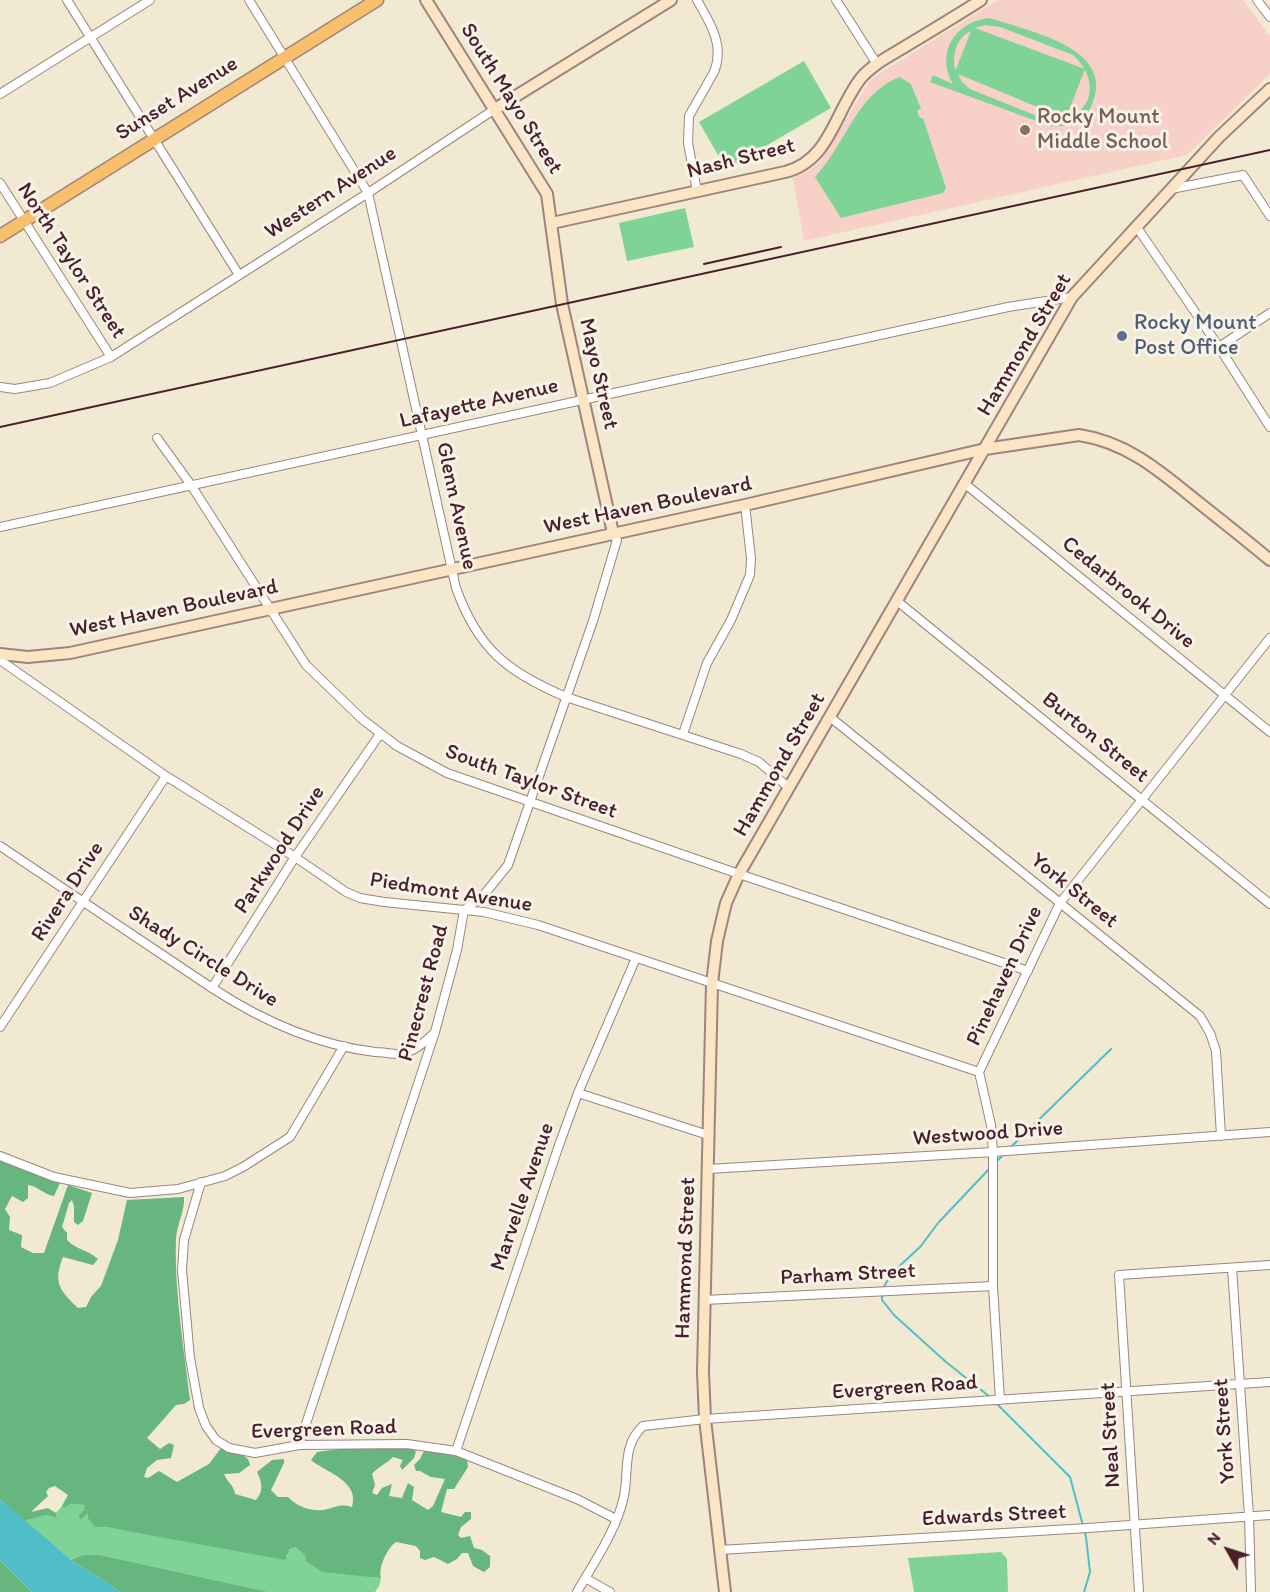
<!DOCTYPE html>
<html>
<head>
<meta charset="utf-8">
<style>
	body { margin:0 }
	#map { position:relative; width:1270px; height:1592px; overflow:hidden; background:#f1e9d1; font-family:Itim,sans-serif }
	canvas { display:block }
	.north { position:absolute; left:1198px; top:1520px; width:60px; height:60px; -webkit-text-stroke:4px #f7f3e8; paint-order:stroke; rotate:309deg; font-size:16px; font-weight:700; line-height:24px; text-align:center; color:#4a1f2b }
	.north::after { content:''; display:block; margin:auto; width:21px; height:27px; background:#4a1f2b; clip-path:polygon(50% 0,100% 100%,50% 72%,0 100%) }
</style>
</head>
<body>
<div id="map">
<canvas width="1270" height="1592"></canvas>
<div class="north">N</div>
</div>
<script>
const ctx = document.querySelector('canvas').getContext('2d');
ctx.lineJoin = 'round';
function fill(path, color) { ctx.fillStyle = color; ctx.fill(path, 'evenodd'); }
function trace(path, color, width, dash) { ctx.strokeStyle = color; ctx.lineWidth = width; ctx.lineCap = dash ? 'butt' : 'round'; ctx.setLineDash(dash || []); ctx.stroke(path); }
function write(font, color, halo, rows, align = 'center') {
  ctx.font = font + ' Itim,sans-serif'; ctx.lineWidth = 6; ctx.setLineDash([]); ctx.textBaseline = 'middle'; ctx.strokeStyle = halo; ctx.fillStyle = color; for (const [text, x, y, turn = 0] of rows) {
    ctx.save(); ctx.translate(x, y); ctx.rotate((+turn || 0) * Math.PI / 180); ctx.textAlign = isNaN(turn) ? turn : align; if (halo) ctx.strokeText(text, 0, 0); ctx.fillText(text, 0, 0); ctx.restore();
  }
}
fill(new Path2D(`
	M998,0H1243L1270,36V74L1187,155L804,241L793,178L810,170L819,163L872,78Z`), '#f7d1c8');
fill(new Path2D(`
	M990,18C1030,32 1121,48 1090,109C1082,125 1065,127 1050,126L930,82L933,75L953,84C935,52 956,21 990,18ZM985,25L1000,27L1073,55C1095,74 1098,108 1066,118L1085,69L975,28ZM971,31L956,69H955C952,54 957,37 971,31ZM958,74L1064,118H1065H1042L970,89L962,82Z
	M804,61L831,108L726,169L699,122Z
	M900,77L911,84L921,109L917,111L920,118H923L946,188L943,193L841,218L815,177C822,169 829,160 835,150C852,123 867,89 900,77Z
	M685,208L694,247L627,261L619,223Z
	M71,1504L86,1505L81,1519L88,1512L95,1527H106L287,1557L290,1549L295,1547L305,1555L372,1577L381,1578L379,1586L375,1592H269L100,1555H83L71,1560L24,1521L47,1515L57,1518L56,1513L62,1506L64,1508Z
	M1001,1552L1007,1559L1008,1592H914L908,1558Z`), '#7fd396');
fill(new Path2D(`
	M0,1159L60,1183L54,1196C44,1195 38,1186 28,1185V1198L23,1202L12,1196L5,1209L10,1217L9,1230L22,1235L21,1247L33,1253H44L68,1185L92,1193L83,1221L78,1225L74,1222V1206L72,1200L69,1203L62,1227L67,1233V1240C76,1250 87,1249 98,1259L93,1265L63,1257C53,1282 59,1290 78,1308L86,1307L91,1297L101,1286L118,1240L127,1200L184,1197C185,1211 177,1224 176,1238C174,1289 184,1349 190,1400L184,1404L176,1405L147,1438L160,1449L169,1443L174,1445L171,1458L157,1460L147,1468L144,1477L148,1478L159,1471L177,1482L209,1464L221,1448C231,1454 249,1452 250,1465L239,1473L224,1474C227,1482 234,1485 235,1494L256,1500C264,1491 262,1482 257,1472L272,1460L284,1459V1463L271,1490L278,1497H288C297,1507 314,1513 328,1509C339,1506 341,1504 352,1507C360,1481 327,1473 311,1460L317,1452L340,1449L406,1447L416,1451L414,1458L402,1470L400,1466L403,1460L393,1457C386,1464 378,1467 372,1474L375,1485L372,1493L377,1495L382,1488L392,1484L389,1496L402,1498L408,1483L414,1487L412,1500L428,1510L433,1506L445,1479L431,1477L420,1471H416L414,1465L420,1459L424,1451H437L467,1459L468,1467L454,1489H447L441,1512L461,1517L465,1512H471V1519L461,1527L458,1535L461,1538L470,1536L474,1548L482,1550L490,1556V1567L484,1572L473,1566L468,1553H462L457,1559L448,1564L434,1557L425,1560L420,1558V1551L416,1546L396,1542C387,1548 378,1568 381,1578L322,1572L306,1561L305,1555L295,1547L290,1549L285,1560L106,1527H95L88,1518V1513L80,1520L79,1515L84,1510L85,1505L71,1504L64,1508L62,1506L68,1495L55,1486L49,1488L46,1492L48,1496L31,1512L48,1508L56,1513L57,1518L47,1515L24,1521L0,1499Z
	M83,1555H100L269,1592H121L71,1560Z
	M0,1560L32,1592H0Z`), '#67b57f');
fill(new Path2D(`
	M0,1499L71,1560L121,1592H32L0,1560Z`), '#50bec7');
trace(new Path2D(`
	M1010,1148L1111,1049
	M995,1163L1004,1154
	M990,1397L946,1362L894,1315L882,1300V1290L892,1273L921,1246L938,1223L991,1167
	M996,1403L1070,1477L1086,1537L1090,1572L1084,1592`), '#50bec7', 2);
const street = new Path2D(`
	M67,0L239,275
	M249,0L368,193L456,588C478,649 507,672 566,697L741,754L759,762L788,787
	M697,0C710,23 725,45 714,72L689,116L688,143L697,191
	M836,0L877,64
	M1257,0L1270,17
	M0,94L150,0
	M0,183L111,357
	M1171,189L1243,175L1270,216
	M1136,226L1219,347L1270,427
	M1219,347L1270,313
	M0,387L15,389L50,383L111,357L368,193L495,109
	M157,438L191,485L306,665L362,719L397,746L447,773L739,874L1028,971
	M964,483L1270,732
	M0,527L1008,307L1072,297
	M897,601L1270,904
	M0,660L166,776L295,857L346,892L360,898L384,902L484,912L538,925L979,1072
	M830,717L1200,1016L1210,1033L1216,1051L1221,1136
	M683,734L707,663L731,620L750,575L751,558L745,505
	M0,846L212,988C261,1020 316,1045 375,1052C383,1052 391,1054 399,1054C414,1052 424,1043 434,1033
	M212,988L295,857L380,734
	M0,1027L166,776
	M578,1093L708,1135
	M0,1156L54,1177L130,1193L178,1189L225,1176L243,1167L290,1137L344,1046
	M708,1169L993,1152L1270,1132
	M201,1182L184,1240L182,1270L190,1358L199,1408L206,1426L216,1440L229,1448L255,1453L299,1445L407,1444L456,1451L577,1499L616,1519
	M1232,1268L1249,1516L1251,1592
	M704,1300L993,1286
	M1000,1400L993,1286V1152L991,1125L979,1072L1060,903L1270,638
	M299,1445L435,1032L457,950L464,910L483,896L508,865L593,621L617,540L613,533
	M456,1451L558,1148L578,1093L636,958
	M720,1550L1088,1528L1270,1515
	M585,1578L610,1592
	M577,1592C594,1562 617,1530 624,1496C629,1471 622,1445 643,1426L705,1419L1270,1382
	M1139,1592L1119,1275L1270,1265`);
const secondary = new Path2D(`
	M426,0L547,194L562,304L613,533
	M495,109L671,0
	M552,223L785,172C830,161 835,111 861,78C873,64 890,56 906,46C931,31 956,16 981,0
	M0,654L28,657L70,653L745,505L985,449L1079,435C1127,442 1161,472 1198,502C1222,521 1246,540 1270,560
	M725,1592L705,1419L703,1372L712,984L717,941L721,924L726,903L739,874L1072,297L1219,137L1270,89`);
const primary = new Path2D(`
	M0,236L377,0`);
trace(street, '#9e847e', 10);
trace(secondary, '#9e847e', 14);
trace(primary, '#9e847e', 15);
trace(street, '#fff', 8);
trace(secondary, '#fce5c4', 10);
trace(primary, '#f8bf6c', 12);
trace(new Path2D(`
	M704,264L781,247
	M0,427L1270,150`), '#4a1f2b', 2);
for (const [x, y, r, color] of [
	[1025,130,6,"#8d6e63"],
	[1122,336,6,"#5c6f8a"]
]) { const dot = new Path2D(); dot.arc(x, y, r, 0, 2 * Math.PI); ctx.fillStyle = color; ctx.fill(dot); trace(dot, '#f7f3e8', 2); }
write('22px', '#4a1f2b', '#f7f3e8', [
	["Sunset Avenue",177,99,-32],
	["South Mayo Street",511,99,58],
	["Nash Street",741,159,-14],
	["Western Avenue",331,193,-33],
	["North Taylor Street",71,261,57],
	["Hammond Street",1025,345,-59],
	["Mayo Street",598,374,77],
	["Lafayette Avenue",479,404,-13],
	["Glenn Avenue",456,506,78],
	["West Haven Boulevard",648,506,-12],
	["Cedarbrook Drive",1128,593,39],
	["West Haven Boulevard",174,609,-12],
	["Burton Street",1095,738,39],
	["Hammond Street",780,765,-60],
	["South Taylor Street",531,782,20],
	["Parkwood Drive",280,850,-57],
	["York Street",1074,891,39],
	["Rivera Drive",68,892,-57],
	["Piedmont Avenue",451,893,9],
	["Shady Circle Drive",203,957,32],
	["Pinehaven Drive",1005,976,-65],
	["Pinecrest Road",424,993,-75],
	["Westwood Drive",988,1134,-4],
	["Marvelle Avenue",523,1197,-71],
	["Hammond Street",686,1258,-88],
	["Parham Street",848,1275,-3],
	["Evergreen Road",905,1388,-4],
	["Evergreen Road",324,1430,-2],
	["York Street",1225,1431,-94],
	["Neal Street",1111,1435,-93],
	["Edwards Street",994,1516,-3]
]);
write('22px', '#785e54', '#f7f3e8', [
	["Rocky Mount",1037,117],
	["Middle School",1037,142]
], 'left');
write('22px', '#4e5e75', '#f7f3e8', [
	["Rocky Mount",1134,323],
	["Post Office",1134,348]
], 'left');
</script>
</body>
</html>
